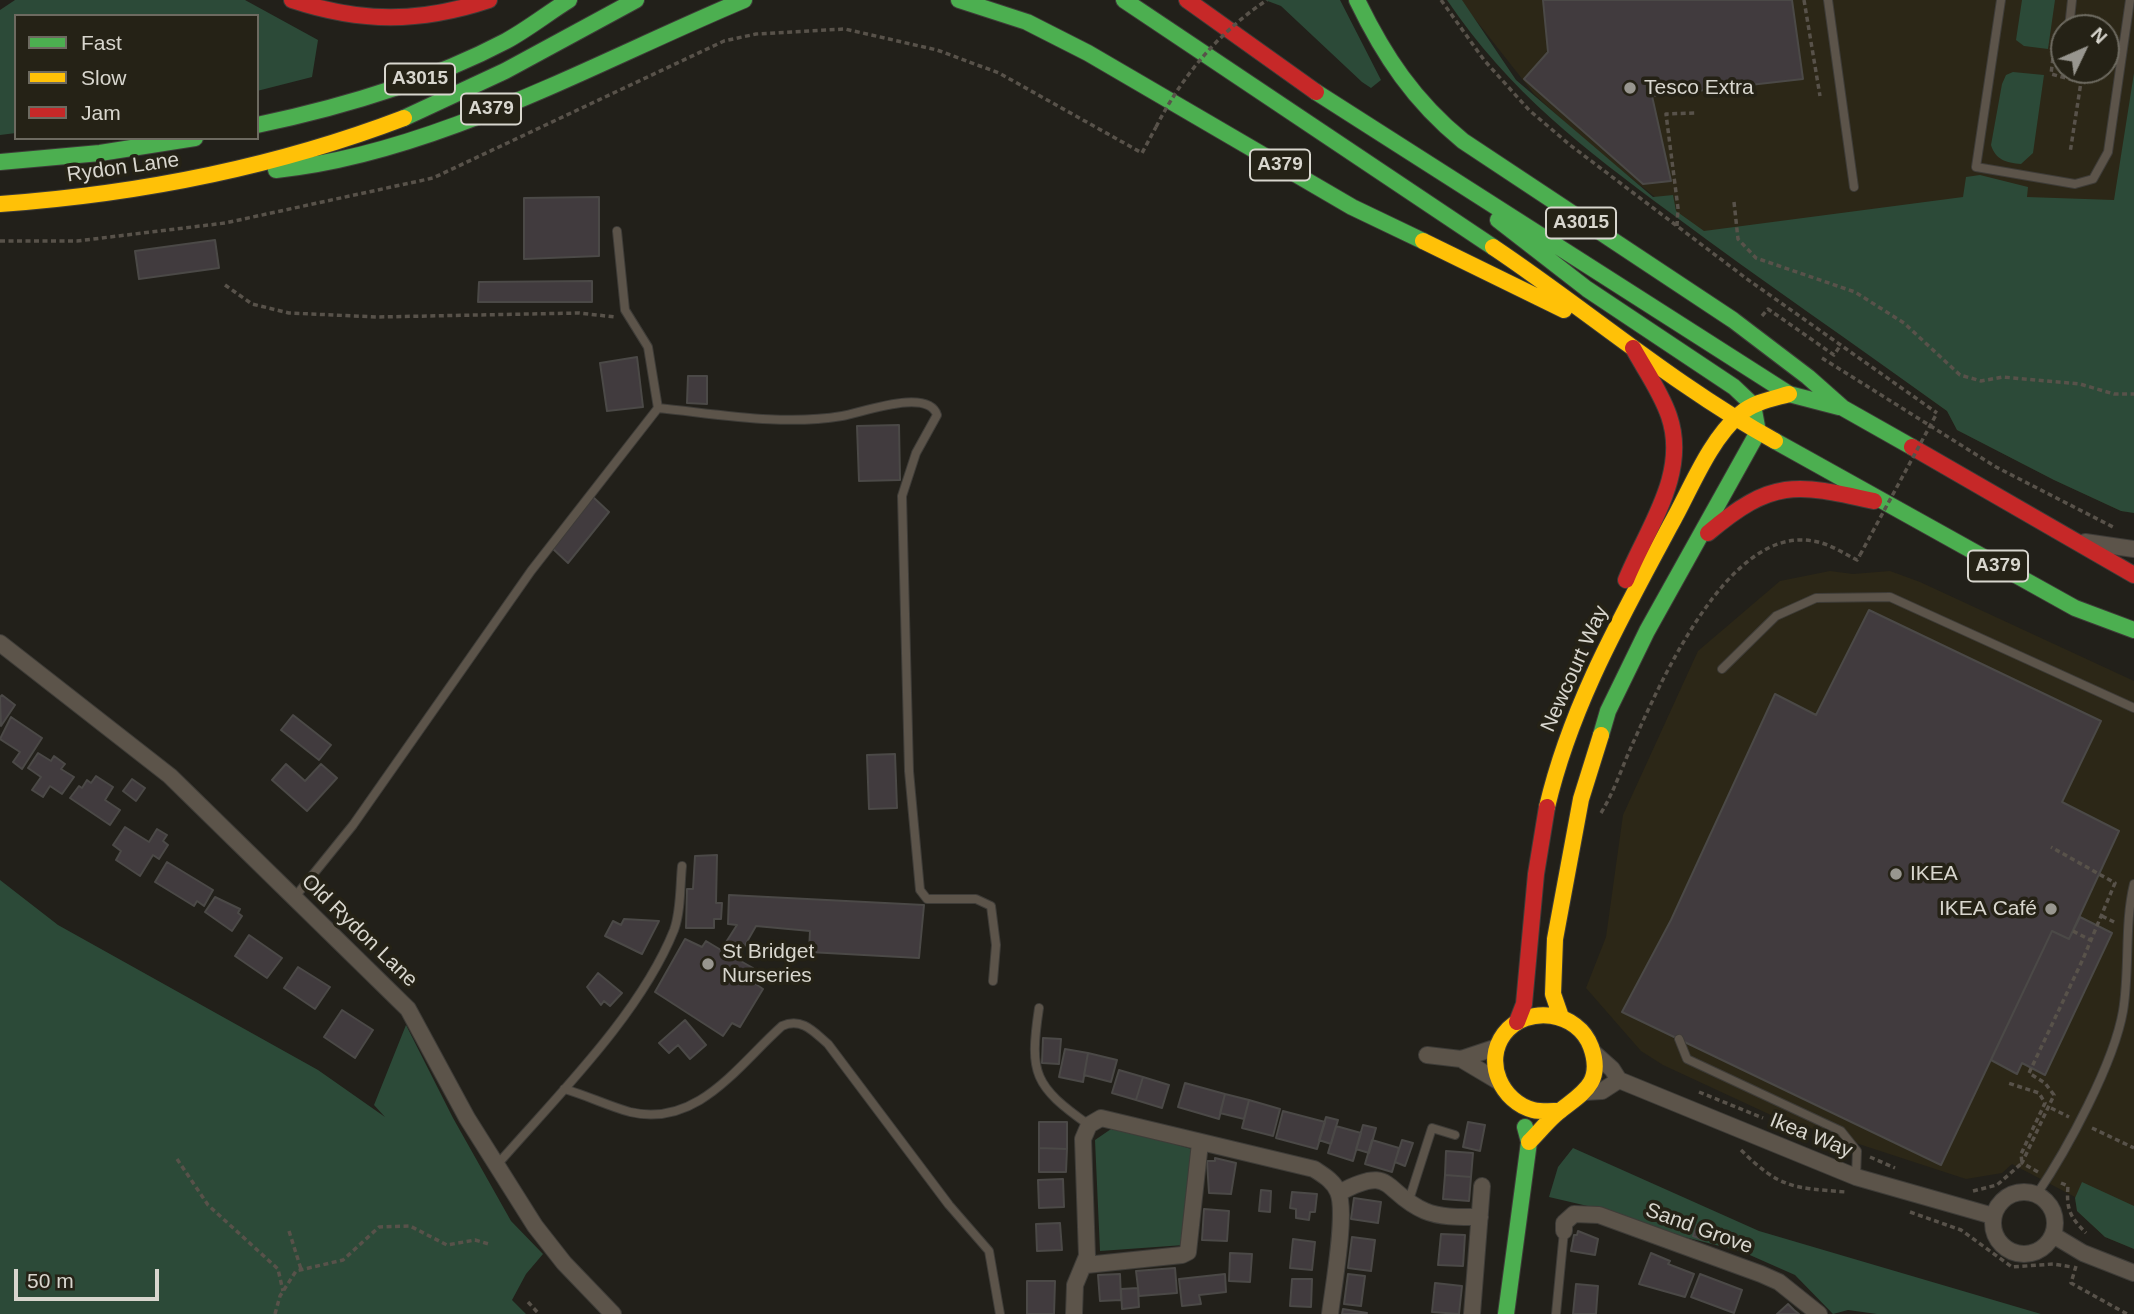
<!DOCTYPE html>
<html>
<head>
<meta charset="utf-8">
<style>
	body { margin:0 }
	#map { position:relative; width:2134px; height:1314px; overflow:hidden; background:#22201a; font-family:Arial,sans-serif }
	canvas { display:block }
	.legend { position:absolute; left:14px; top:14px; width:245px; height:126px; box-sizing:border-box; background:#252216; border:2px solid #6d6a60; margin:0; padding:9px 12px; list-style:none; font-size:21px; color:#d8d6ce }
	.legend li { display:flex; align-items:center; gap:14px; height:35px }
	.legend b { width:35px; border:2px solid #6d6a60 }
	.north { position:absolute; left:2050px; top:14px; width:70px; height:70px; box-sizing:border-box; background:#252216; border:2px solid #6d6a60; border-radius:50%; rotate:46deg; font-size:19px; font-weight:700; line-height:28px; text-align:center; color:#d8d6ce }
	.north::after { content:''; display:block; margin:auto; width:24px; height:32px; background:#98968f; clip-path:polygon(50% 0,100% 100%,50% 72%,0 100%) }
	.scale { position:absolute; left:14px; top:1269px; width:145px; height:32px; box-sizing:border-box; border:4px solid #d8d6ce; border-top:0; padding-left:9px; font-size:21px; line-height:24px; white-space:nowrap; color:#d8d6ce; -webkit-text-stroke:5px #252216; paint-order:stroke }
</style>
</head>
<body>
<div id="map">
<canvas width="2134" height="1314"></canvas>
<ul class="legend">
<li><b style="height:9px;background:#4caf50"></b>Fast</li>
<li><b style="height:9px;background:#ffc107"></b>Slow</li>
<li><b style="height:9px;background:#c62828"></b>Jam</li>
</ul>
<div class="north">N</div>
<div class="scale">50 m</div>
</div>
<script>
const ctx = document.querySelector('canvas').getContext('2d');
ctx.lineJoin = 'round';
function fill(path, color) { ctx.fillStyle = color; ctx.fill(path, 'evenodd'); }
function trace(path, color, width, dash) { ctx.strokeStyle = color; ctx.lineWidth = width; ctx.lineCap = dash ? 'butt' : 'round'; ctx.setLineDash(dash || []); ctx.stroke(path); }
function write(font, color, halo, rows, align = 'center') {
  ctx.font = font + ' Arial,sans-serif'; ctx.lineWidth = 7; ctx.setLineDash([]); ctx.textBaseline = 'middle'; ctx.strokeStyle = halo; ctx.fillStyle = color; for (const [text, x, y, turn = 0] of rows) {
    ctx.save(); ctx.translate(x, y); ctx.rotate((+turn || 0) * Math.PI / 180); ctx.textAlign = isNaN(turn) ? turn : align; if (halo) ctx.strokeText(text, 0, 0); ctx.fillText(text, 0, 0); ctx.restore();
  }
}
fill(new Path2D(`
	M1460,0H2134V513L2121,511L2054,480L1957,430L1947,411L1698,231L1592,147L1534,94ZM2064,28H2106V70H2064Z
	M1830,571L1853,574L1890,571L1920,582L2134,681V1249L2105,1237L2077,1211L2075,1197L2012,1164L2002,1173L1966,1179L1773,1116L1663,1065L1641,1051L1586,988L1606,937L1623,815L1698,651L1780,581Z`), '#2c2717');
fill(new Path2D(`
	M15,0H245L318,40L312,77L257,91V16H16V133L0,135V10Z
	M1265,0H1340L1381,80L1371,88L1362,82L1281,6Z
	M1447,0H1462L1516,80L1653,197L1673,195L1676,211L1704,231L1963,197L1966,177L1980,175L2028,187L2027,197L2114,200L2134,73V513L2121,511L2054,480L1957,430L1947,411C1856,345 1763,282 1672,214C1584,149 1510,93 1447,0Z
	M2022,0H2055L2048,49L2024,46L2016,40Z
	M2013,72L2044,75L2033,153L2021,164C2006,163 1995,159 1991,145L2002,84L2006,75Z
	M0,880L58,925L318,1070L385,1117L374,1105L406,1025L453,1118L511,1221L543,1254L526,1274L512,1300L526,1314H0Z
	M1114,1127L1195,1150L1184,1245L1100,1251L1095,1140Z
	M1573,1148L1759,1231L2041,1314H1877L1848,1310L1833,1314L1795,1275L1743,1252L1673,1234L1609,1211L1549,1197L1558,1167Z
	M2082,1182L2134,1206V1249L2105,1237L2077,1211L2075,1198Z`), '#2c4a38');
const building = new Path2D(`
	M1543,0H1792L1803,79L1652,96L1671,181L1643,184L1524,79L1548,52Z
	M599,197V256L524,259V198Z
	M215,240L219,268L139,279L135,251Z
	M592,281V302H478L479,282Z
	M637,357L643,407L607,411L600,363Z
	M688,376H707V404L687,403Z
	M899,425L900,480L859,481L857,426Z
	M593,497L609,512L568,563L552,548Z
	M1869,610L2101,721L2062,802L2119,831L2069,939L2052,931L1941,1165L1622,1012L1671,920L1775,694L1816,715Z
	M2,695L15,705L1,726L0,697Z
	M293,715L331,745L319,760L281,730Z
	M11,717L42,738L22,769L13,762L20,752L0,739Z
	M38,753L51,761L54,756L65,764L61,769L74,777L62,794L50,786L43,797L32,790L41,777L28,768Z
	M895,754L897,808L869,809L867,755Z
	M286,764L305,781L321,764L337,778L307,811L272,780Z
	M96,776L113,787L105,800L120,810L110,825L70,798L79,786L82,788L87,780L91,783Z
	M132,779L145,788L136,801L123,791Z
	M125,827L149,842L157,829L167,835L163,841L168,845L159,859L153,855L140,876L116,860L121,851L113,845Z
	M717,855L716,903H722L721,919H714V928H686L687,889H693L695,856Z
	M167,862L213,890L204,906L197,901L194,906L155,882Z
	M729,895L924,905L919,958L809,952L810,931L756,926L737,959L753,968L747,978L763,989L740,1027L732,1023L723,1036L655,992L685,939L702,947L706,941L721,950L737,925L728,924Z
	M215,897L240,909L238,913L242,916L232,931L205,912Z
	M2080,917L2112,933L2045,1075L2022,1063L2017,1074L1991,1060L2052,931L2069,939Z
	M624,919L659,921L642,954L605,936L613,921L621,925Z
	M249,935L282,958L267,978L235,956Z
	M298,967L330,987L315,1009L284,988Z
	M598,973L622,993L610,1006L604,1001L601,1005L587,987Z
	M342,1010L373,1030L355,1058L324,1037Z
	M685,1020L706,1045L690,1059L678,1045L669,1053L659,1043Z
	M1043,1038L1061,1039L1059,1064L1042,1063Z
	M1065,1049L1088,1053L1083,1082L1059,1077Z
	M1088,1053L1117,1060L1111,1082L1084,1075Z
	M1119,1070L1143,1077L1136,1100L1112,1093Z
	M1143,1077L1169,1085L1162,1108L1136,1100Z
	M1185,1083L1225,1094L1219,1119L1178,1107Z
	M1225,1094L1249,1100L1244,1119L1220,1113Z
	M1249,1100L1280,1109L1273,1136L1242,1128Z
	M1283,1111L1325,1122L1317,1149L1276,1138Z
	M1326,1117L1338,1120L1331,1144L1319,1140Z
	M1039,1122H1067V1149L1039,1148Z
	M1468,1122L1485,1125L1480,1151L1463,1147Z
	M1363,1125L1376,1128L1369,1153L1356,1149Z
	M1336,1126L1361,1133L1353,1161L1328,1153Z
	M1372,1140L1399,1148L1392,1172L1365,1164Z
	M1402,1140L1413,1143L1405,1166L1395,1162Z
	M1039,1148L1067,1149L1066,1172H1039Z
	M1446,1151L1473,1153L1471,1177L1445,1175Z
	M1215,1158L1236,1163L1231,1194L1209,1193L1207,1161H1215Z
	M1445,1175L1471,1177L1469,1201L1443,1199Z
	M1063,1179L1064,1207L1039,1208L1038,1180Z
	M1261,1190L1271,1191L1270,1212L1259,1211Z
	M1292,1192L1317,1194L1315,1212H1310L1309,1220L1296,1218V1209L1290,1208Z
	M1354,1198L1381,1202L1378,1223L1351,1219Z
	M1204,1209L1229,1211L1227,1241L1202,1240Z
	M1060,1223L1062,1250L1037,1251L1036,1224Z
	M1697,1225L1708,1229L1704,1240L1693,1236Z
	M1578,1231L1598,1239L1595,1255L1571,1251L1574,1235H1577Z
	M1441,1234L1465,1235L1463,1266L1438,1265Z
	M1352,1237L1375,1240L1371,1271L1348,1268Z
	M1293,1239L1315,1242L1312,1270L1290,1268Z
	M1230,1253L1252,1254L1250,1282L1229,1281Z
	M1651,1253L1670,1261L1668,1264L1694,1274L1685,1297L1639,1284Z
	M1175,1268L1177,1293L1139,1296L1136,1271Z
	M1120,1274L1121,1300L1100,1301L1098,1275Z
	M1225,1274L1226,1292L1199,1295L1201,1304L1182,1306L1179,1279Z
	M1348,1274L1365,1276L1361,1306L1344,1304Z
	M1700,1274L1742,1290L1734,1313L1691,1297Z
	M1292,1279H1312L1311,1307L1290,1306Z
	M1027,1281H1055L1054,1314H1027Z
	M1435,1283L1462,1286L1459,1314L1432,1312Z
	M1576,1284L1598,1286L1596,1314H1573Z
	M1138,1288L1139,1307L1122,1309L1121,1289Z
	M1788,1304L1794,1310L1799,1314H1777Z
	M1343,1309L1367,1313L1366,1314H1342Z`);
fill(building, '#413b3e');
trace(building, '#4b4947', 2);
const lane = new Path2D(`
	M1828,0L1854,187
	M2001,0L1976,167L2075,184L2093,179L2108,152L2130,0
	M2069,28L2072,0
	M2106,58L2120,61
	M617,231L625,310L648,347L658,408
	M1722,669L1776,616L1816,598L1890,597L2134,708
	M294,898L353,825L531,571L658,408C718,414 782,426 842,416C864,412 928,388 937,415L916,453L902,496L909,771L920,890L927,899H976L991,906L996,945L993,981
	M1039,1008C1029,1074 1034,1086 1089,1125
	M1679,1039L1687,1059L1841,1131L1857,1151L1856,1177
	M564,1089C586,1095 608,1106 630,1112C698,1128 738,1065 782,1026C802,1017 814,1032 828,1044L949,1205L989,1251L1000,1314
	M496,1166C556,1097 640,1015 674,930C681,911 680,885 682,866
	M2037,1194C2067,1150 2114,1063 2123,1011C2130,969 2124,925 2134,884
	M1409,1200L1432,1128L1455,1135
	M1556,1314L1564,1231`);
const street = new Path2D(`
	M2085,542L2134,549
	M0,643L170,776L408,1009L467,1118L535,1226L564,1263L613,1314
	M1594,1053L1612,1069L1619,1080L1856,1177L1993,1216
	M1427,1055L1461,1059L1498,1081
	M1461,1059L1497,1047
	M1585,1092L1602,1091L1619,1080
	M1993 1223a31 31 0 1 1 62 0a31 31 0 1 1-62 0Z
	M1339,1193C1394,1163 1383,1193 1425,1211C1442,1218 1462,1217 1480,1217
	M1564,1231V1223L1574,1214L1599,1215L1761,1274L1779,1282L1819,1314
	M2053,1235L2083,1253L2134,1273
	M1086,1265L1182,1255L1188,1252L1200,1143
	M1074,1314L1075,1285L1087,1256L1083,1139L1089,1125L1101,1118L1314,1169C1323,1175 1334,1181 1338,1192C1347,1212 1333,1289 1330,1314
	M1472,1314L1482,1186`);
const fast = new Path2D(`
	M959,0L1027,22L1088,53L1352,207L1423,241
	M1124,0L1493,247
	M1357,0C1384,56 1414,101 1463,141L1733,320L1808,377L1843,408L1912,447
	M1316,92L1789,394L1839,407
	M404,118L505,71L636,0
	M257,125C343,107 428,82 506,41C528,29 548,13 569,0
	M0,162L100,153L195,138
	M276,170C434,154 598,61 744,0
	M1498,220L1587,289L1734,387L1753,405L1758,432L1647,631L1608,711L1601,735
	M1775,441L2075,608L2134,630
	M1506,1314L1529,1142L1525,1127`);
const slow = new Path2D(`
	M0,204C139,194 273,168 404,118
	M1423,241L1564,310
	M1493,247C1587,310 1675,386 1775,441
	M1547,807C1571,705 1621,618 1670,526C1691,489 1708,442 1740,414C1754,402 1772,399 1789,394
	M1561,1017L1553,994L1555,939L1581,799L1601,735
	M1529,1142C1538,1133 1546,1123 1555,1115C1578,1095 1605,1086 1591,1047C1578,1011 1527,1004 1504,1034C1483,1062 1502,1102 1533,1110C1541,1112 1552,1111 1560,1111`);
const jam = new Path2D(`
	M292,0C361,23 420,23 489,0
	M1187,0L1316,92
	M1912,447L2134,575
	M1708,533C1772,479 1795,483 1874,501
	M1626,580C1647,528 1689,474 1669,416C1661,392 1645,370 1633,348
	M1517,1022L1524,1004L1536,874L1547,807`);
trace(lane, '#3e3c38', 10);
trace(street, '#3e3c38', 18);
trace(fast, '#3e3c38', 18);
trace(slow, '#3e3c38', 18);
trace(jam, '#3e3c38', 18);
trace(new Path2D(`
	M1441,0L1484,60L1529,110L1570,145L1747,279L1937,413
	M1804,0L1820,96
	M2056,33L2051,74L2081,82L2070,153
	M1734,202L1738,239L1756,258L1855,292L1904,323L1960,375L1981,381L2003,377L2080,384L2114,394H2134
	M1677,226L1678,208L1666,114L1695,113
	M0,241H77L225,223L433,178L724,41L756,34L845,29L937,50L999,73L1142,153L1156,127
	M225,285L252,304L289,313L378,317L579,313L615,317
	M1762,316L1768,309L1834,355L1840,346
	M1822,358L1996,467L2115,528
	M1601,813C1614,792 1622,767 1632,745C1660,684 1728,525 1813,541C1828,543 1843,553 1857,560L1860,555
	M2102,916L2116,923
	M2073,931L2092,941
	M1699,1092L1763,1118
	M2051,1108L2069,1117
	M2092,1128L2134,1148
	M1741,1150C1779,1188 1793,1188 1846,1192
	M1870,1157L1895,1168
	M177,1159L208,1205L278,1269L283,1291
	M2038,1172L2022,1163L2054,1095L2045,1083L2029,1073L2083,959L2115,883L2051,847
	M2061,1183L2068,1186C2066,1209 2070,1217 2086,1233
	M1973,1191L1997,1185L2022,1163L2021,1154L2045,1103L2039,1093L2008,1083
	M1910,1212L1961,1230L2012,1267L2053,1264L2072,1267
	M289,1231L301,1269
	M2076,1266L2071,1283L2127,1314
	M528,1302L539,1314
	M275,1314L280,1296L296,1271L343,1260L379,1227L410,1226L447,1245L475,1240L489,1244`), '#58524a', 3.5, [5, 3.5]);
trace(lane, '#5c544a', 8);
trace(street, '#5c544a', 16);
trace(fast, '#4caf50', 16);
trace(slow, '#ffc107', 16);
trace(jam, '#c62828', 16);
trace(new Path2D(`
	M1156,127C1182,76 1219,32 1267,0
	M1860,555L1937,413`), '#58524a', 3.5, [5, 3.5]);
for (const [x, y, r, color] of [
	[1630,88,7,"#98968f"],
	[1896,874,7,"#98968f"],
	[2051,909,7,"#98968f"],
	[708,964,7,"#98968f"]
]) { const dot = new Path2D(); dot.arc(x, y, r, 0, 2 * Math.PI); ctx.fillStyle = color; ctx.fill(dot); trace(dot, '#252216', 2.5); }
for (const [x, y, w] of [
	[420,79,70],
	[491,109,60],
	[1280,165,60],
	[1581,223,70],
	[1998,566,60]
]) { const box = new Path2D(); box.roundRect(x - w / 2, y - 15.5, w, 31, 5); ctx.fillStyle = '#252216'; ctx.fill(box); trace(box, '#d8d6ce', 2); }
write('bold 19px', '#d8d6ce', null, [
	["A3015",420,79],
	["A379",491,109],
	["A379",1280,165],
	["A3015",1581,223],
	["A379",1998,566]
]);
write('21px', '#d8d6ce', '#252216', [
	["Tesco Extra",1644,88],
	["IKEA",1910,874],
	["IKEA Café",2037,909,"right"],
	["St Bridget",722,952],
	["Nurseries",722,976]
], 'left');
write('21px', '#d8d6ce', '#252216', [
	["Rydon Lane",123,168,-8],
	["Newcourt Way",1575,669,-66],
	["Old Rydon Lane",359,931,44],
	["Ikea Way",1811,1136,22],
	["Sand Grove",1699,1229,20]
]);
</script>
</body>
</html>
